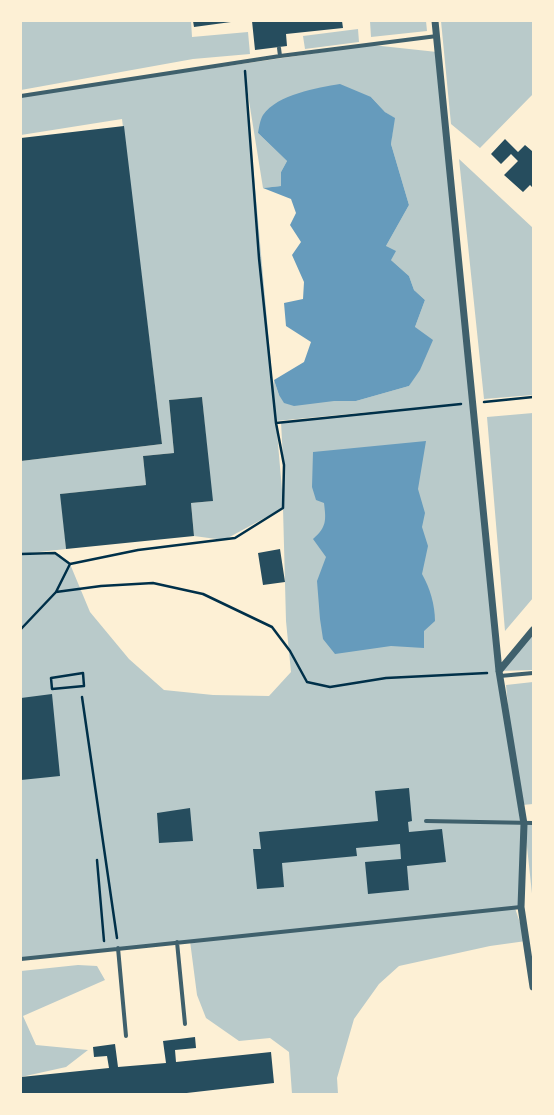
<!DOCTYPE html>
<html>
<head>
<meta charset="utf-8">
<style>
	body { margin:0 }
	#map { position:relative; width:554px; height:1115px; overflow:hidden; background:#fdf0d5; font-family:"Sofia Sans Condensed",sans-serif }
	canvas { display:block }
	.frame { position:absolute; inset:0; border:22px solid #fdf0d5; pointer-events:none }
</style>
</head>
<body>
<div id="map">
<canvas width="554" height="1115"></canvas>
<div class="frame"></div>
</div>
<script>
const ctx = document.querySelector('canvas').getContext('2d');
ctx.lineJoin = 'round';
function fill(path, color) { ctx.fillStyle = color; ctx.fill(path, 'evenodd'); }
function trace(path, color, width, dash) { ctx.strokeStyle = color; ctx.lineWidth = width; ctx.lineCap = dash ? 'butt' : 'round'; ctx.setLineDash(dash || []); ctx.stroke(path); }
fill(new Path2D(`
	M21,21H191L192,37L248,32L250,54L193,59L21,90Z
	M370,21H426L427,31L371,37Z
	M441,21H533V94L480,148L451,124Z
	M358,29L359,42L305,49L303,36Z
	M372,45L437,52L499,671L533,630V670L499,671L511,737L506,685L533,682V804L522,805L524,824L533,823V903L525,828L521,907L515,908L526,941L490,946L399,966L379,984L354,1019L337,1078L338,1094H292L289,1052L270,1038L239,1041L206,1018L197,995L190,941L21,959V555L59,554L70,564L90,612L129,659L164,690L213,695L269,696L291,672L286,621L283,508L224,540L194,536L191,503L212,501L202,397L169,400L174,453L143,456L146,485L61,494L66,549L21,554V461L162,444L122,119L21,135V96ZM245,76L263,188L281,186V172L287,161L258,133L371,97L385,112L394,118L391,144L409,205L386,246L391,260L409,276L414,290L425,300L415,327L413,379L409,386L356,401H334L279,395L274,380L273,387ZM402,409L281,422L283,459V501L276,421Z
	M459,159L533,228V395L484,399Z
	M533,413V598L505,631L487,417Z
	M78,965L97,966L105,980L23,1016L36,1045L88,1050L66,1067L21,1077V971Z`), '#b9caca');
fill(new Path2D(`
	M340,84L371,97L385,112L395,118L391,144L409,205L386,246L396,251L391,260L409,276L414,290L425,300L415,327L433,340L420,370L409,386L356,401H334L294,406L284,403L279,395L274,380L304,362L311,342L286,326L284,303L303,299L304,282L292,255L301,242L290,225L296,213L291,199L263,188L281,186V172L287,161L258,133C259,128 260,120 263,115C278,94 317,88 340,84Z
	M426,441L418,489L425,513L422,527L428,546L422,574C430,588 435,605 435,621L424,631V648L391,646L335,654L323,639L320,619L317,581L326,557L313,539C327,527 326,520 324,503L316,500L312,487L313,452Z`), '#669bbc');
fill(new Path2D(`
	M193,21H231V22L194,27Z
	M252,21H342L343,28L286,34L287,46L255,50Z
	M124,126L162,444L21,461V138Z
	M505,139L518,152L525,145L532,151L533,150V188L530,185L523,192L504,175L518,161L511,154L501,164L491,154Z
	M202,397L213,501L191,503L194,536L66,549L60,494L146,485L143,456L174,453L169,400Z
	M280,549L285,582L263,585L258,553Z
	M52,694L60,776L21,780V698Z
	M409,788L412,821L408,822L409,832L442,829L446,862L407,866L409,890L368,894L365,862L401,859L400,844L356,848L357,856L282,863L284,887L257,889L253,849H261L259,832L378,821L375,791Z
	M190,808L193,841L159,843L157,813Z
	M195,1037L196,1048L175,1050L176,1062L271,1052L274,1083L178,1094H21V1077L109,1068L107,1056L94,1057L93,1047L115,1044L118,1067L166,1063L163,1041Z`), '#264d5e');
trace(new Path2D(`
	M484,402L533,397
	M276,423L461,404
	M21,554L55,553L70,564L138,550L235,538L283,508L284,465L276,423L259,258L245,71
	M56,592L70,564
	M21,629L56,592L101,586L153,583L203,594L272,627L290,651L307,682L330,687L386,678L487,673
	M83,673L84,686L52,689L51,678Z
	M82,697L117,938
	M97,860L104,941`), '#003049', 2.5);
trace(new Path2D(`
	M279,48L280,56
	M21,96L280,56L437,36
	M500,676L533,673
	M426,821L533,823
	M177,942L185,1024
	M118,948L126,1036
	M21,959L521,907`), '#3f606c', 4);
trace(new Path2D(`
	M435,21L499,671L524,824L521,907L533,987
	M499,671L533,630`), '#3f606c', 7);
</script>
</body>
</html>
